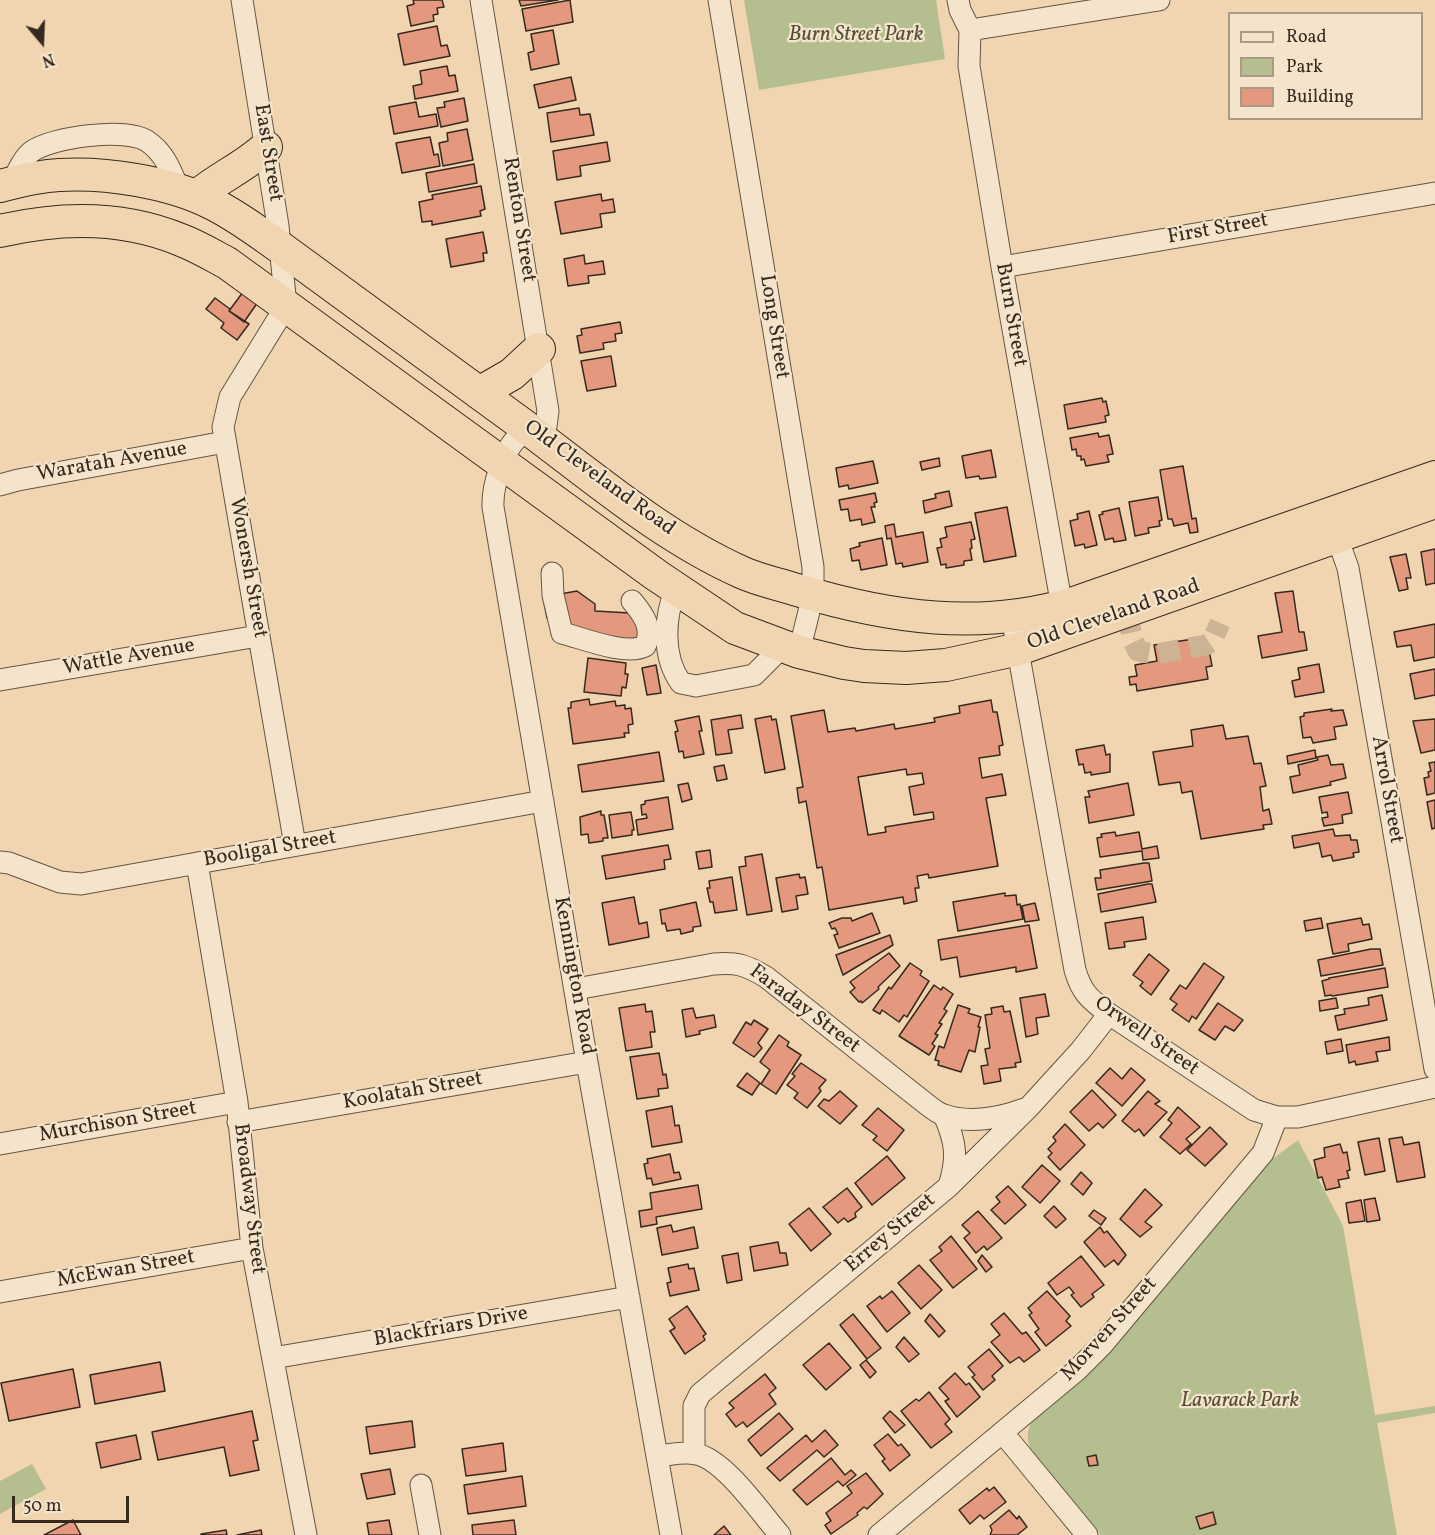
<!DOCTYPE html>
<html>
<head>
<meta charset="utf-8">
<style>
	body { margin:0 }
	#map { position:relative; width:1435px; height:1535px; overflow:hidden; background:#f0d5b0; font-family:Vollkorn,serif }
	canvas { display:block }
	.legend { position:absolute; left:1228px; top:12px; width:195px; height:108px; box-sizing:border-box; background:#f5e4cc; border:2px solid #a99a86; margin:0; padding:8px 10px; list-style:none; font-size:18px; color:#362a1e }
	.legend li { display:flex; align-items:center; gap:12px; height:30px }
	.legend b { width:30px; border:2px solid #a99a86 }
	.north { position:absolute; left:12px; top:12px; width:60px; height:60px; -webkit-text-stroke:4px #f5e4cc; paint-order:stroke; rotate:161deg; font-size:16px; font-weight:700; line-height:24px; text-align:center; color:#362a1e }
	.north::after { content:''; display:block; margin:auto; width:21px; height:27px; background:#362a1e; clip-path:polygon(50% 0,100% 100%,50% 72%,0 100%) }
	.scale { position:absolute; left:12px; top:1496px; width:117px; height:27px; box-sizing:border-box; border:3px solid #362a1e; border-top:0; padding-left:8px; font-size:18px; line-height:21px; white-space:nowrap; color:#362a1e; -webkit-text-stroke:4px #f5e4cc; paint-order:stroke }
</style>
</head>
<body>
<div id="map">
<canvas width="1435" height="1535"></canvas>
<ul class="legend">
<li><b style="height:8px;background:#f5e4cc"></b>Road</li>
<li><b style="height:16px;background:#b5be8f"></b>Park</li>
<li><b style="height:16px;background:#e4987d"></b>Building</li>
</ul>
<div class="north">N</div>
<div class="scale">50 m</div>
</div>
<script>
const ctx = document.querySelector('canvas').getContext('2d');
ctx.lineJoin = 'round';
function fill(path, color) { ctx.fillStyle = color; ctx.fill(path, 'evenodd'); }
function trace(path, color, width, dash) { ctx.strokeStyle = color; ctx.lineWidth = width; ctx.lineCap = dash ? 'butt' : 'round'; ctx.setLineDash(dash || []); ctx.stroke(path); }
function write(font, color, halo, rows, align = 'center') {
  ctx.font = font + ' Vollkorn,serif'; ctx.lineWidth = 4.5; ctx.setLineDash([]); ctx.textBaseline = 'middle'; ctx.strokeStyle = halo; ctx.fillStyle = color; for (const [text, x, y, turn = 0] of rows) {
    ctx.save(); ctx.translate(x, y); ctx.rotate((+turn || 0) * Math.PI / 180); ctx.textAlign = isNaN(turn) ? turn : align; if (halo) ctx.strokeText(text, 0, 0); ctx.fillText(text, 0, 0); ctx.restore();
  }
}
fill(new Path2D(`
	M744,0H936L945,59L759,90Z
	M1298,1140L1343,1226L1375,1415L1435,1406V1413L1377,1423L1397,1535H1101L1031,1451C1027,1440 1026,1432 1032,1421L1101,1362L1267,1163Z
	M32,1464L46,1489L0,1514V1481Z`), '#b5be8f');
const building = new Path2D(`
	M413,0H442L444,7L437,8L438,14L433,15L434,21L411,26L407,6L414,4Z
	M519,0H558L521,6Z
	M570,0L573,22L526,31L522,9Z
	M437,26L441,46L447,45L450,56L404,65L398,34Z
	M553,30L559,64L531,70L528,53L534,51L531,34Z
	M447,66L449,76L455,75L458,91L415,99L413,86L422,84L420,71Z
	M571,77L576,100L539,108L534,85Z
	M464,98L468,121L441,127L437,108L445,107L444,102Z
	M416,102L419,117L436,114L438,126L394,134L389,107Z
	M579,108L580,115L590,114L594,135L551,142L547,113Z
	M467,129L473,160L443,166L439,143L448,141L447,133Z
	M430,137L434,155L438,154L440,166L402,173L396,143Z
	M607,142L610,161L580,166L581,176L557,180L553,151Z
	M474,164L477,183L429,192L426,173Z
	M481,186L485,209L480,211L481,216L432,225V221L422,222L419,202L433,199L432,195Z
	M601,194L602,201L613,199L615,212L600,214L602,227L561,234L555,202Z
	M483,232L487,253H483L484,261L451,267L446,239Z
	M584,255L585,264L603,261L605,274L588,276L589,283L568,286L564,259Z
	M243,292L258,302L244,322L229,311Z
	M215,298L230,309L229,311L249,324L237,340L221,328L224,323L206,309Z
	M620,322L622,333L615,334L616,341L603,343L604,349L580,353L577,336L582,335L581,329Z
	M611,356L616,386L587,391L581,361Z
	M1102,398L1103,402L1106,401L1109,415L1105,416L1106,422L1068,429L1064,405Z
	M1098,433L1099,437L1109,435L1113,454L1107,455L1109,462L1086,466L1084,459L1081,460V456H1077L1076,449L1072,450L1070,438Z
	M991,450L996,477L980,479L979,476L966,478L962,456Z
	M939,458L940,466L922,470L920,462Z
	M873,461L878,483L849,489L848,485L839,487L836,468Z
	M1183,466L1192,519L1196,518L1198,532L1190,533L1188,523L1174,526L1172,519H1168L1160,470Z
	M949,491L952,506L925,513L923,501L936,498L935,494Z
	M875,493L877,502L874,503L875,507H871L875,522L862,525L861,519L850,521L848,509L841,510L839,500Z
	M1158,497L1162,520L1159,521L1160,526L1148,528L1149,533L1135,536L1129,502Z
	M1007,507L1016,556L984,562L975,513Z
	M1119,508L1126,540L1114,542L1113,538L1105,540L1099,515L1103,514L1102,512Z
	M1089,511L1097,545L1085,548L1084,544L1075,546L1070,521L1078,519L1077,514Z
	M971,522L975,539L971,540L972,548L970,549L972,560L964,561V565L946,568V564L941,565L937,548L942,547L940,539L947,537L945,527Z
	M894,524L896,537L923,532L928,562L903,567L902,563L896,564L891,538L887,539L885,526Z
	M882,538L887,565L861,570L859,560L852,561L850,549L860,546L859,543Z
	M1435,549V583L1426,585L1421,552Z
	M1406,554L1411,578H1406L1408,589L1399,591L1390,557Z
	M577,591L595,604V611L630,613L644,628L633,647L569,634L565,615L547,618L543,597Z
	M1293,591L1299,632H1304L1307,650L1262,658L1258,636L1282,632L1275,593Z
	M1435,624V657L1414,661L1411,645L1397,647L1394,632Z
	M1200,638L1202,651L1209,650L1212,666L1206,667L1208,679L1137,691L1136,684L1130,685L1129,677L1137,676L1135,665L1157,661L1154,645Z
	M588,658L626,663L625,674H628L626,688L622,687L621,696L584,692Z
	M1319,664L1324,692L1295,697L1292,681L1300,679L1298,668Z
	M656,665L661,693L647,695L642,668Z
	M1435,669V695L1415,699L1410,674Z
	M589,699L590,705L615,701L616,706L625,705V709L631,708L633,724L628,725L629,733H624L625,737L573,744L568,708H571V702Z
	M991,700L993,712H997L1003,745L999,746L1000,755L979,758L982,778L1002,774L1006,795L986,798L998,866L929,878L928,874L917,876L919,888H915L917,901L904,904L903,897L829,910L822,867L817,868L806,801L799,803L797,788L803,787L791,716L824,710L828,732L855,728L856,731L894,724L895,729L935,722L934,718L960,713L959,706ZM906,769L907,775L922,773L924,784L909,787L914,815L933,812L934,819L885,827L886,832L868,835L858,777Z
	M1332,709L1331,711L1343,710L1347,725L1334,727L1336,739L1313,743L1311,737L1303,738L1300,717L1304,716V713Z
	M741,715L743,728L728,730L732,753L716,755L711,720Z
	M699,716L702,731H699L704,754L684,758L683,751L679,752L675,732L678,731L675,721Z
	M771,716L772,720L776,719L785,769L765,773L755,719Z
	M1435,719V750L1421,753L1413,721Z
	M1223,725L1226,739L1248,736L1254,764L1261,763L1266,786L1260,787L1263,811L1269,809L1272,824L1263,825L1264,829L1201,839L1192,791L1182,793L1180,782L1159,785L1153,752L1193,746L1191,730Z
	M1104,745L1106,755L1110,754V772L1091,775V772L1085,773L1083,764L1079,765L1076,750Z
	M1315,750L1316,758L1288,764L1287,756Z
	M659,752L664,781L582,792L578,765Z
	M1328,755L1331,765L1343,764L1346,778L1330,782L1331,785L1293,793L1290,777L1300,775L1298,765L1318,760L1317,757Z
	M1435,762V793L1427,795L1424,778L1429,777L1428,772L1431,771L1429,763Z
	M724,765L727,779L717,781L714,767Z
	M688,783L692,799L682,802L678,785Z
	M1128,783L1134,815L1089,823L1085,797H1090L1088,791Z
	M1348,792L1352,813L1342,815L1343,823L1324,826L1322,818L1328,817L1327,812L1322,813L1319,797Z
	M668,797L673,829L638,835L636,820L647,818L646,814L642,815L641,805L645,804V801Z
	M1435,800V828L1432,829L1427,802Z
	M601,811V815H604L608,838H603V841L589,843L588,834L581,835L580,817Z
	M631,812L634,830H632V835L612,838L609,815Z
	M1333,829L1335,836L1350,835L1351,840H1357L1359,852L1353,853L1354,857L1333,861L1331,855L1322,857L1319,843L1294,848L1292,836Z
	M1115,832L1116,836L1139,832L1142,849L1157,846L1159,858L1143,860L1142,851L1100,857L1097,838L1102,837L1101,834Z
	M668,845L671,859L664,860L665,869L606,879L602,856Z
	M710,850L712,867L699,869L696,852Z
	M762,854L772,911L747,915L739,867L746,866L745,857Z
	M1144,863H1149L1152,881L1097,890L1095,878H1101L1100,870Z
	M799,874L800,878L805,877L808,894L796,896L798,909L782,912L776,878Z
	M732,877L737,910L715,913L713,902H710L707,888H710L709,881Z
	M1148,884H1152L1156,902L1101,912L1098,894Z
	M1005,893V896L1016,895L1017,905L1020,904L1023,919L958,931L953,902Z
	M634,897L639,924L647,922L649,937L609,945L602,903Z
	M696,902L701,926L693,927V931L681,934L680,929L667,931L665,923L662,924L660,910Z
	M1035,903L1039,920L1025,922L1022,906Z
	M872,913L880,933L839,948L834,935L838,934L835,928L832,929L829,923L842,918H851L852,921Z
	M1143,917L1146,939L1124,942L1125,947L1109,949L1105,923Z
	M1321,918L1323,928L1306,931L1304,921Z
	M1361,918L1363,925L1369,924L1372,939L1348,944L1349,951L1333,954L1327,924Z
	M1029,925L1037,968L1016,972V967L960,977L957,957L941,960L938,940Z
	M890,935L893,945L843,975L836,955Z
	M1371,949H1380L1383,965L1321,976L1318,960Z
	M889,953L900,966L878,987L879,989L862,1003L861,1001L859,1002L850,992L855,988L850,982Z
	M1149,954L1169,970L1151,995L1140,986L1143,982L1133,975Z
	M910,963L922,971L920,975L929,981L907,1017L904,1015L899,1022L882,1010L880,1014L873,1010L889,987L891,989Z
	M1204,963L1224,977L1196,1019L1192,1016L1189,1022L1172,1010L1177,1004L1170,999L1180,985L1186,989Z
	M1385,968L1388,987L1332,996L1331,995L1325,996L1322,981L1329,979V978Z
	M934,985L941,990L943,987L953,994L944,1009L947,1011L939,1023L942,1024L935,1034L938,1035L932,1044L935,1046L929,1055L899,1036Z
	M1045,994L1049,1016L1036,1018L1038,1034L1026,1037L1020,998Z
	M1382,995L1387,1020L1338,1030L1335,1016L1345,1014L1344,1009L1369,1005L1368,998Z
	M1336,998L1338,1008L1320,1011L1319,1001Z
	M1218,1003L1243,1020L1234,1031L1225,1026L1215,1040L1199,1030Z
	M645,1004L646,1012L652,1011L655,1032H650L652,1047L626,1051L619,1008Z
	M958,1005L970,1009L968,1013L981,1017L978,1027H980L975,1052L969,1050L961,1072L938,1065L939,1061L935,1060L939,1046L944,1048Z
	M1003,1006L1004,1012L1010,1011L1021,1062L1015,1063L1016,1067L999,1069L1001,1081L984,1084L981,1066L988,1065L985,1049L990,1048L985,1015L992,1014L991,1008Z
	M693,1008L696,1018L714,1015L716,1027L699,1031L700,1034L686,1037L682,1010Z
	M754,1020L768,1029L758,1043L762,1048L754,1057L733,1043L746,1022L751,1025Z
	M779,1035L789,1042L787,1046L801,1055L776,1094L761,1084L770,1070L760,1062Z
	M1389,1037L1390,1050L1376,1052L1378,1061L1356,1065L1355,1061L1349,1063L1346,1045Z
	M1341,1039L1343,1051L1327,1054L1325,1042Z
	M659,1053L663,1075L666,1074L668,1088L658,1089L659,1096L637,1099L630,1057Z
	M801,1063L826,1080L819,1088L821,1091L807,1108L794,1098L798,1093L787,1085L795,1076L792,1074Z
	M1110,1068L1122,1079L1131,1068L1145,1080L1122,1106L1096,1083Z
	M747,1073L760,1083L752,1095L737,1086Z
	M1092,1090L1116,1115L1103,1128L1098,1123L1089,1131L1070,1112Z
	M840,1091L857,1106L840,1124L818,1106L824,1099L829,1101Z
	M1148,1091L1160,1101L1155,1104L1167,1112L1144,1136L1139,1129L1135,1132L1122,1121Z
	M672,1106L675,1126L679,1125L682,1142L652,1147L646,1111Z
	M1178,1107L1200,1127L1186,1139L1191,1144L1180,1154L1160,1137L1172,1123L1168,1120Z
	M878,1108L904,1130L887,1151L873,1140L877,1136L862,1125Z
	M1065,1124L1085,1145L1060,1170L1048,1157L1052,1153L1048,1149L1056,1141L1053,1137Z
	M1210,1127L1227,1144L1205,1166L1187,1150Z
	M1402,1137L1404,1145L1419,1142L1425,1177L1397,1182L1389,1139Z
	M1379,1138L1385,1171L1365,1175L1358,1142Z
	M1340,1144L1343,1153L1347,1152L1350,1170L1347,1171L1349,1178L1338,1180L1340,1187L1326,1190L1322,1177L1318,1178L1314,1160L1325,1157L1324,1148Z
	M670,1154L674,1173L679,1172L681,1179L653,1185L651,1178L647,1179L644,1164L648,1163L647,1159Z
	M887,1156L905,1178L872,1205L855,1183Z
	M1042,1165L1060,1181L1040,1203L1022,1187Z
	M1081,1172L1092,1183L1083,1195L1071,1184Z
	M698,1185L702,1209L656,1217L657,1224L641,1227L639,1211L652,1209L650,1193Z
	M1008,1186L1026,1205L1005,1224L991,1210L1000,1202L996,1197Z
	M847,1188L862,1207L855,1213L856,1217L848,1222L844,1218L838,1223L823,1207Z
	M1145,1189L1162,1205L1145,1222L1152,1227L1140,1237L1120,1219Z
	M1375,1198L1380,1220L1367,1222L1364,1200Z
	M1361,1200L1365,1221L1349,1223L1346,1203Z
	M1054,1206L1066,1219L1056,1228L1044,1216Z
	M809,1208L831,1234L811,1251L789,1224Z
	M1094,1210L1106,1218L1101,1225L1089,1216Z
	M978,1211L1002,1238L987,1250L984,1246L976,1253L964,1238L970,1233L962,1225Z
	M671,1225L673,1232L694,1227L698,1248L662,1255L657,1228Z
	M1100,1227L1104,1233L1107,1231L1126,1255L1118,1265L1114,1260L1105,1267L1084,1242Z
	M951,1236L977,1269L953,1288L930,1260L942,1251L939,1247Z
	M778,1242L780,1253H786L788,1265L754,1271L750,1247Z
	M738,1253L742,1280L727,1283L722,1256Z
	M982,1255L992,1267L986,1272L978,1261Z
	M1081,1256L1104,1285L1092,1294L1094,1297L1081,1307L1071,1295L1074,1293L1069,1287L1057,1295L1048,1283Z
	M688,1264L689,1269L694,1268L699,1290L670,1296L667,1283L671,1282L668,1268Z
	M919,1265L942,1290L921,1309L898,1283Z
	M892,1291L910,1313L887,1332L867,1306L880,1296L882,1299Z
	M1047,1291L1070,1316L1066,1321L1071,1326L1046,1346L1035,1332L1039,1329L1029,1315L1032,1313L1028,1308Z
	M687,1306L706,1334L703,1336L705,1340L685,1354L670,1331L675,1328L669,1319Z
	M1004,1313L1022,1334L1026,1332L1040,1350L1024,1362L1019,1357L1010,1363L991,1342L1000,1335L991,1324Z
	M853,1314L881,1348L867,1359L840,1325Z
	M930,1314L945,1331L939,1337L925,1321Z
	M904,1337L919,1354L909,1362L896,1347Z
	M829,1343L851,1368L826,1390L803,1365Z
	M989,1349L1003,1366L992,1376L995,1380L983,1390L972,1377L975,1375L968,1367Z
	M866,1360L876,1372L870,1378L860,1365Z
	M160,1362L165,1391L95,1404L90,1375Z
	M73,1369L80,1407L9,1421L1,1383Z
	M955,1373L966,1385L969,1383L980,1397L957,1417L945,1401L949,1399L939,1388Z
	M765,1374L776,1388L769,1394L776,1404L747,1427L743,1422L736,1427L726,1414L734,1408L729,1403Z
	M929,1392L950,1419L945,1424L952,1432L931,1448L901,1411L916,1399L919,1401Z
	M252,1411L258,1440L253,1441L259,1470L230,1476L224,1447L158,1460L152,1432Z
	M890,1411L905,1425L895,1433L883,1418Z
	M779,1413L793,1429L761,1456L748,1440Z
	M412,1421L415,1447L370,1454L366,1427Z
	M825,1430L838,1445L824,1457L817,1450L780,1481L767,1468L806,1435L812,1442Z
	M888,1434L898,1446L901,1444L910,1455L890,1471L882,1461L885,1459L874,1445Z
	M136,1435L141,1459L101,1468L96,1443Z
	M503,1443L506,1471L466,1476L462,1449Z
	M1096,1455L1098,1465L1089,1466L1087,1457Z
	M831,1458L845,1475L851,1470L856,1475L843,1486L838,1481L807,1505L793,1490Z
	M390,1469L395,1494L367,1499L361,1474Z
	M866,1473L883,1494L867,1509L864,1507L857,1513L858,1515L831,1534L825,1525L831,1521L826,1513L852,1493L847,1486Z
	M522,1476L526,1506L468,1514L464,1485Z
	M994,1487L1006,1502L984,1519L980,1515L970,1524L959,1510L987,1488L989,1491Z
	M1009,1510L1017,1519L1019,1516L1027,1527L1017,1535H990L992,1530L990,1526Z
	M1213,1512L1216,1524L1200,1529L1196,1517Z
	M73,1520L81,1535H44Z
	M389,1520L392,1535H369L367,1523Z
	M514,1520L516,1535H473L472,1525Z
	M724,1526L731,1535H714Z
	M226,1530L227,1535H201V1534Z
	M261,1530L262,1535H237Z`);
fill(building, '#e4987d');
trace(building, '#362a1e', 1.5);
trace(new Path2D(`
	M1127,612L1133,641L1138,651L1156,654L1206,645L1212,641L1220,623`), '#cbb393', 21, [21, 10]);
const minor = new Path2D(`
	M242,0L278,226L286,306L230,397L223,427L295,845
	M481,0L548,411L546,426C538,430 525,431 519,436C503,450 492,487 493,507L587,1062L671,1535
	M719,0L813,567V595L799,652
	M958,0L960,10L970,30L969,66L1002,267L1064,618
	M970,30L1159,0
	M11,183C17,174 22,159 31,152C51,137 126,127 147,141C165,153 171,171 179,190
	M1002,267L1435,193
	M0,485L18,480L225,442
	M1333,526L1348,568L1435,1069
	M552,573L553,595L562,633C582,638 626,656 645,646C654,629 643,614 632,601
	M676,589C664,617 662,657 681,683L696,686L754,675L782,647
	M1012,617L1075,970C1082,994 1090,999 1109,1014L1254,1110L1277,1117H1298L1435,1087
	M0,680L258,636
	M0,862L9,863L60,882L81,884L543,801
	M197,863L237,1102L252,1248L306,1535
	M576,989L714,964C737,962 746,965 766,977L920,1099C927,1104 936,1113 944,1115C969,1124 1000,1118 1024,1109
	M944,1115C956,1142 958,1158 949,1186
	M238,1122L587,1062
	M0,1144L237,1102
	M0,1292L252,1248
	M273,1358L629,1297
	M1003,1433L1087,1535
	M694,1453V1406L700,1394L948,1187L1029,1107L1081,1050L1109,1014
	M658,1456C670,1455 684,1451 696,1454C724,1459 760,1512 780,1535
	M421,1485L430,1535
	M879,1535L1076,1371L1102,1345L1263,1153L1277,1117`);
const highway = new Path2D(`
	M0,186C19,181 39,176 59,175C105,172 169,182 211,203C236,215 258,232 281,248C360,306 440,364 519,422C591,475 659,535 741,572C758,580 779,584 797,590C890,618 980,631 1074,603L1435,477
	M197,196C219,177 245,167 266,147
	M0,231C60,217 123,216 181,240C197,246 212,255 227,263L656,575L735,628L799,652L844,663L864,666L906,668L946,665L1019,649L1435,502
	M479,393L512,374L539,349`);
trace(minor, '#645542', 23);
trace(highway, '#362a1e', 34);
trace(minor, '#f5e4cc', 21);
trace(highway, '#f0d5b0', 32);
write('italic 21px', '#564f3a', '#f5e4cc', [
	["Burn Street Park",856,36],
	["Lavarack Park",1240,1402]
]);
write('21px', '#362a1e', '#f5e4cc', [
	["East Street",267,153,81],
	["Renton Street",518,220,81],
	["First Street",1218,230,-10],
	["Burn Street",1010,315,80],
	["Long Street",773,327,81],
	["Waratah Avenue",112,463,-10],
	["Old Cleveland Road",599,479,36],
	["Wonersh Street",247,568,80],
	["Old Cleveland Road",1114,616,-19],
	["Wattle Avenue",129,658,-10],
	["Arrol Street",1386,790,80],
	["Booligal Street",270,850,-10],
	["Kennington Road",573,976,80],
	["Faraday Street",804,1010,37],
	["Orwell Street",1146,1037,35],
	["Koolatah Street",413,1092,-10],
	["Murchison Street",118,1123,-10],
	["Broadway Street",248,1199,83],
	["Errey Street",891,1234,-40],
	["McEwan Street",126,1270,-10],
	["Blackfriars Drive",451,1328,-10],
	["Morven Street",1110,1330,-48]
]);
</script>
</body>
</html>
